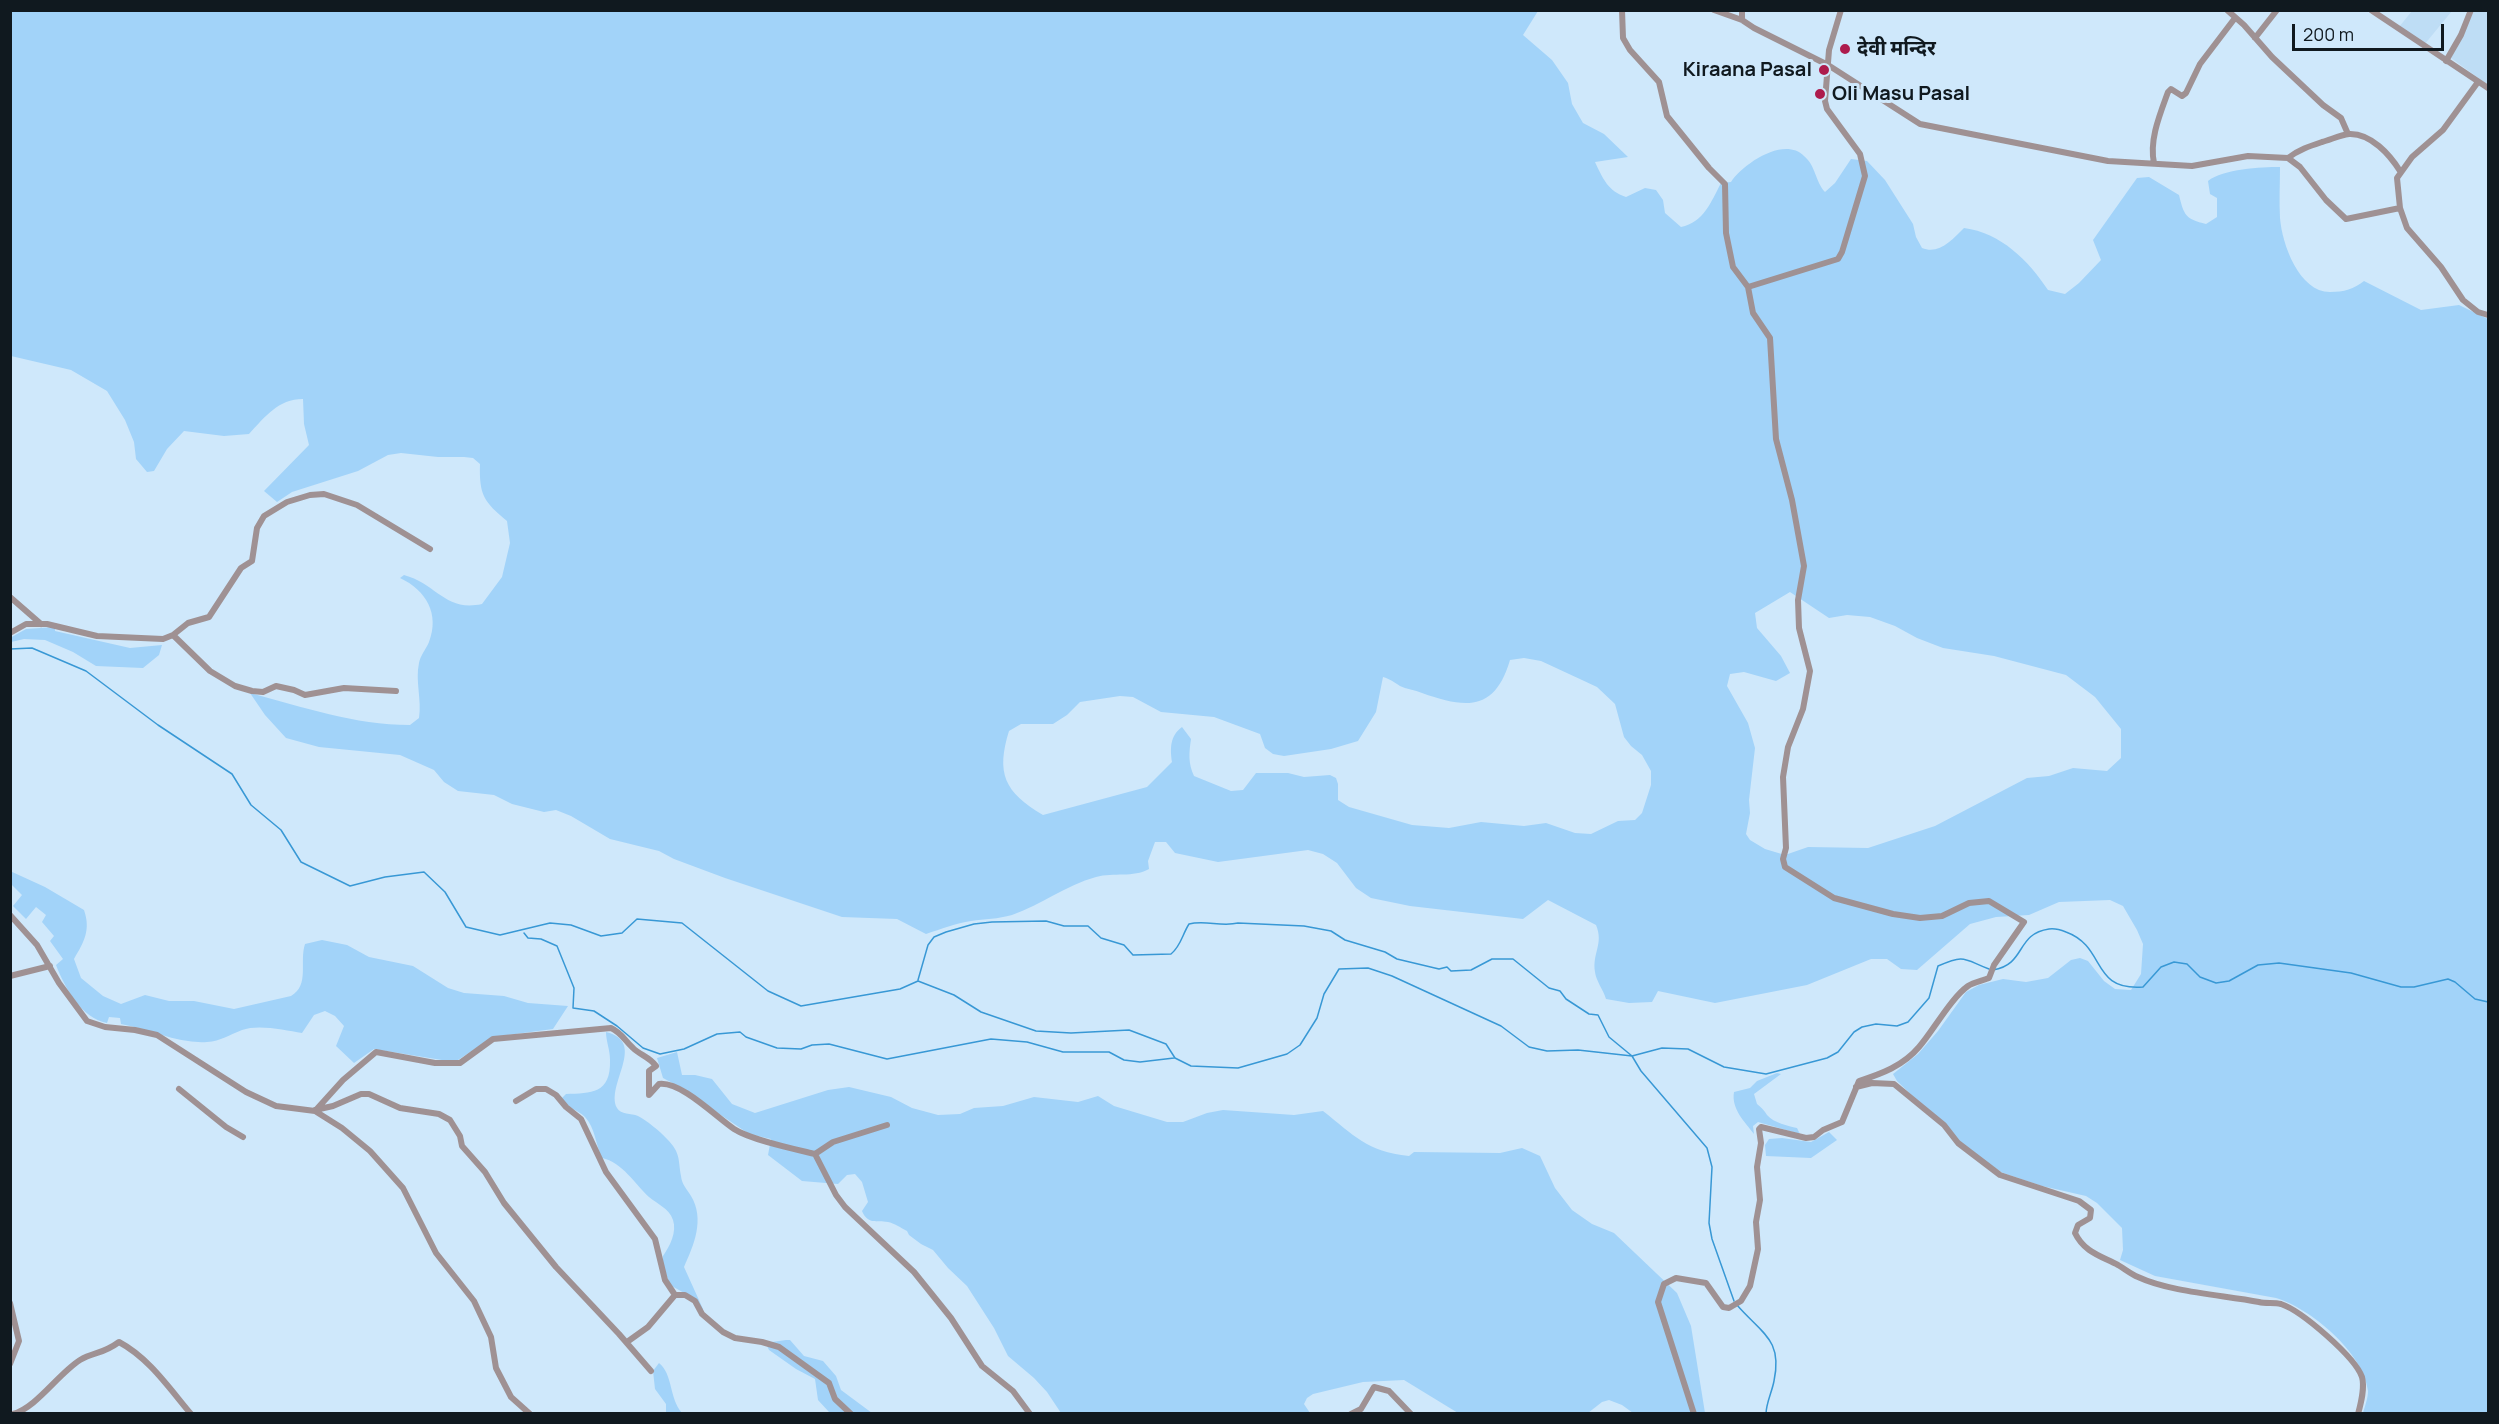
<!DOCTYPE html>
<html>
<head>
<meta charset="utf-8">
<style>
	body { margin:0 }
	#map { position:relative; width:2499px; height:1424px; overflow:hidden; background:#cfe8fb; font-family:Manrope,sans-serif }
	canvas { display:block }
	.frame { position:absolute; inset:0; border:12px solid #10191f; pointer-events:none }
	.scale { position:absolute; left:2292px; top:24px; width:152px; height:27px; box-sizing:border-box; border:3px solid #10191f; border-top:0; padding-left:8px; font-size:18px; line-height:21px; white-space:nowrap; color:#10191f; -webkit-text-stroke:4px #cfe8fb; paint-order:stroke }
</style>
</head>
<body>
<div id="map">
<canvas width="2499" height="1424"></canvas>
<div class="frame"></div>
<div class="scale">200 m</div>
</div>
<script>
const ctx = document.querySelector('canvas').getContext('2d');
ctx.lineJoin = 'round';
function fill(path, color) { ctx.fillStyle = color; ctx.fill(path, 'evenodd'); }
function trace(path, color, width, dash) { ctx.strokeStyle = color; ctx.lineWidth = width; ctx.lineCap = dash ? 'butt' : 'round'; ctx.setLineDash(dash || []); ctx.stroke(path); }
function write(font, color, halo, rows, align = 'center') {
  ctx.font = font + ' Manrope,"Noto Sans Devanagari",sans-serif'; ctx.lineWidth = 6; ctx.setLineDash([]); ctx.textBaseline = 'middle'; ctx.strokeStyle = halo; ctx.fillStyle = color; for (const [text, x, y, turn = 0] of rows) {
    ctx.save(); ctx.translate(x, y); ctx.rotate((+turn || 0) * Math.PI / 180); ctx.textAlign = isNaN(turn) ? turn : align; if (halo) ctx.strokeText(text, 0, 0); ctx.fillText(text, 0, 0); ctx.restore();
  }
}
fill(new Path2D(`
	M2412,11H2452L2424,45L2399,27Z
	M2474,11H2488V85L2451,58Z`), '#beddf5');
fill(new Path2D(`
	M10,11H1538L1523,35L1552,60L1568,83L1572,104L1583,123L1604,134L1628,157L1595,162C1603,179 1608,191 1626,197L1645,188L1656,190L1663,200L1665,213L1681,227C1704,222 1711,202 1721,183L1731,182C1743,164 1784,136 1804,156C1816,166 1815,181 1825,192L1835,183L1851,159L1867,161L1885,180L1913,224L1916,237L1922,248C1939,255 1952,240 1964,228C2001,233 2028,260 2048,290L2065,294L2079,283L2101,260L2093,240L2137,178L2149,177L2179,195C2184,216 2186,219 2206,224L2217,217V198L2210,194L2208,181C2223,169 2261,167 2280,167C2280,184 2279,201 2280,218C2282,244 2299,292 2330,292C2344,292 2354,289 2364,281L2421,310L2459,305L2488,319V1413H2363C2365,1406 2368,1398 2368,1391C2364,1353 2310,1308 2276,1298L2155,1276L2120,1260L2123,1250L2122,1228L2097,1203L2086,1196L2042,1186L2003,1173L1986,1162L1960,1142L1897,1081L1893,1074L1918,1054L1938,1031L1966,992L1979,985L2003,979L2026,982L2048,978L2071,960L2080,958L2088,961L2104,981L2115,989L2131,990L2141,974L2143,944L2137,930L2123,906L2110,900L2059,902L2029,915L1996,917L1970,924L1917,970L1901,969L1887,959H1871L1807,985L1715,1003L1658,991L1652,1002L1629,1003L1606,999C1603,989 1596,981 1595,972C1592,953 1604,944 1596,925L1548,900L1523,919L1410,906L1371,898L1356,888L1337,863L1323,854L1308,850L1218,862L1175,853L1166,842H1155L1148,861L1149,869C1133,878 1114,872 1096,877C1066,885 1041,905 1012,915C998,919 985,919 971,921C956,923 941,929 926,934L897,919L842,917L725,878L674,859L659,851L610,839L571,816L556,810L544,812L512,804L494,795L458,791L444,782L434,770L400,755L319,747L286,738L265,715L250,693C304,707 354,725 410,725L419,718C422,700 415,681 419,663C420,656 426,649 429,642C440,614 426,590 400,578L404,575C437,584 445,612 482,604L502,577L510,543L507,521C484,502 479,495 480,464L473,458L464,457H438L401,453L388,455L358,471L292,492L277,502L264,491L309,445L304,424L303,399C278,399 265,417 249,434L224,436L184,431L167,449L154,471L147,472L136,459L134,442L125,420L107,391L71,370L11,356ZM1790,592L1829,618L1847,615L1870,617L1895,626L1917,638L1943,648L1994,656L2066,675L2095,697L2121,729V758L2107,771L2073,768L2049,776L2027,778L1935,826L1868,848L1808,847L1785,855L1765,849L1750,840L1746,834L1750,813L1749,800L1755,748L1748,723L1727,686L1730,674L1744,672L1776,681L1790,673L1781,656L1757,628L1755,613ZM1524,658L1541,661L1582,680L1597,687L1615,704L1624,737L1631,746L1642,755L1651,771V785L1642,813L1635,820L1618,821L1591,834L1575,833L1546,823L1524,826L1481,822L1449,828L1412,825L1349,807L1338,800V784L1336,778L1330,775L1304,777L1288,773H1256L1243,790L1231,791L1194,776C1188,763 1189,753 1191,739L1182,727C1170,736 1170,748 1172,762L1147,787L1043,815C1004,792 996,773 1009,731L1021,724H1053L1067,715L1080,702L1120,696L1133,697L1161,712L1214,717L1260,734L1265,748L1273,754L1284,756L1331,749L1358,741L1376,712L1383,677C1390,679 1394,682 1400,686C1406,689 1415,690 1422,693C1467,709 1495,711 1510,660Z
	M55,627V631L130,648L162,645L159,655L143,668L96,666L73,652L45,640L24,639L11,642L10,638L26,629Z
	M10,871L45,887L84,910C91,930 84,942 74,959L81,978L103,996L121,1004L145,995L169,1001H194L234,1009L291,996C310,985 299,962 305,944L322,940L347,945L369,957L413,966L448,988L464,993L504,996L528,1003L568,1006L553,1029L493,1037L458,1060L448,1061L374,1049L354,1063L336,1046L344,1026L335,1016L325,1011L314,1015L302,1033C285,1030 258,1024 242,1030C229,1035 221,1041 207,1042C178,1044 150,1029 121,1024L120,1018L109,1017L107,1023C81,1018 65,988 56,965L63,959L50,941L54,936L42,922L46,915L36,907L26,919L13,906L22,895L11,884Z
	M606,1032C648,1042 605,1085 617,1108C621,1115 631,1113 638,1116C647,1121 660,1131 667,1139C681,1153 678,1160 681,1176C682,1185 687,1189 691,1196C705,1219 694,1245 684,1267L703,1309H700L686,1294L670,1285L663,1265V1256C670,1246 677,1232 673,1220C669,1208 657,1204 649,1197C635,1184 622,1162 602,1158C596,1146 595,1127 585,1117C577,1109 567,1109 562,1098L566,1094C591,1093 611,1094 610,1060C610,1050 606,1041 606,1032Z
	M677,1052L682,1075H695L712,1079L732,1104L755,1113L828,1090L849,1087L891,1097L912,1108L938,1115L960,1114L974,1108L1003,1106L1034,1097L1078,1102L1098,1096L1114,1106L1167,1122H1183L1207,1113L1223,1110L1294,1115L1323,1111C1355,1136 1366,1151 1409,1156L1414,1152L1500,1153L1522,1148L1540,1156L1555,1188L1572,1210L1592,1224L1614,1233L1677,1293L1691,1326L1705,1413H1633L1622,1405L1609,1400L1602,1402L1588,1413H1458L1404,1380L1363,1382L1313,1394L1307,1398L1304,1404L1310,1413H1061L1047,1392L1034,1378L1008,1356L994,1328L967,1286L948,1268L933,1250L921,1244L909,1235L907,1231C901,1228 894,1223 888,1222C876,1220 868,1225 862,1211L868,1202L862,1182L855,1174L847,1175L838,1184L802,1181L768,1155L771,1139L749,1134L678,1086L663,1078L657,1058Z
	M1777,1073L1781,1074L1754,1094L1757,1104C1762,1108 1764,1110 1767,1115C1774,1123 1788,1126 1797,1128L1800,1134L1758,1122L1753,1126L1754,1134C1745,1122 1731,1109 1734,1092L1750,1088L1757,1081Z
	M1829,1132L1837,1140L1811,1158L1766,1156L1765,1145L1769,1139L1782,1138L1811,1142Z
	M786,1340H790L804,1356L823,1361L836,1376L841,1390L872,1413L829,1412L818,1400L815,1379L796,1369L769,1350L767,1346L772,1342Z
	M659,1363C673,1374 669,1398 682,1413H666V1404L655,1389L653,1371Z`), '#a2d3f9');
trace(new Path2D(`
	M10,649L32,648L86,671L158,725L232,774L251,805L281,830L301,862L350,886L385,877L424,872L445,892L466,927L500,935L550,923L571,925L601,936L622,933L637,919L682,923L768,991L801,1006L900,989L918,981L954,995L981,1012L1036,1031L1071,1033L1129,1030L1166,1044L1175,1058L1191,1066L1238,1068L1287,1054L1300,1045L1317,1018L1324,994L1339,969L1368,968L1392,976L1501,1026L1529,1047L1547,1051L1578,1050L1632,1056L1641,1071L1707,1148L1712,1167L1709,1223L1712,1239L1734,1301
	M524,933L528,938L541,939L557,946L574,988L573,1008L594,1011L617,1026L643,1048L660,1054L684,1049L717,1034L740,1032L746,1037L777,1048L801,1049L812,1045L829,1044L887,1059L991,1039L1027,1042L1063,1052H1109L1124,1060L1140,1062L1174,1058
	M1993,970C2027,964 2015,934 2049,929C2055,928 2061,930 2066,932C2107,947 2090,991 2143,987L2161,967L2174,962L2187,964L2200,977L2216,983L2229,981L2258,965L2279,963L2351,973L2401,987H2414L2448,979L2455,982L2475,999L2488,1002
	M918,980L928,945L934,937L946,932L974,924L992,922L1046,921L1064,926H1088L1101,938L1124,945L1133,955L1171,954C1181,946 1182,935 1189,924C1205,920 1222,927 1238,923L1304,926L1331,931L1345,940L1385,952L1397,959L1439,969L1447,967L1451,971L1471,970L1492,959H1513L1549,988L1560,991L1566,999L1589,1014L1598,1015L1609,1037L1632,1056L1662,1048L1688,1049L1724,1067L1766,1074L1827,1058L1838,1052L1854,1032L1862,1027L1876,1024L1897,1026L1908,1022L1929,998L1938,966C1966,954 1963,959 1989,969
	M1737,1305C1761,1333 1783,1339 1774,1381C1772,1392 1766,1403 1766,1414`), '#3898d5', 1.5);
trace(new Path2D(`
	M1622,10L1623,38L1630,50L1659,82L1667,116L1709,168L1725,184L1726,233L1733,267L1748,287L1753,313L1770,338L1776,439L1792,500L1804,566L1798,600L1799,628L1810,671L1803,709L1788,747L1783,777L1786,848L1783,859L1785,867L1834,898L1893,914L1920,918L1942,916L1969,903L1989,901L2024,922L1994,965L1989,978C1982,981 1974,982 1968,986C1951,998 1933,1031 1919,1047C1903,1066 1881,1074 1859,1081L1842,1122L1823,1130L1814,1137L1806,1138L1761,1127L1759,1129L1761,1143L1757,1167L1760,1200L1756,1222L1758,1249L1750,1286L1741,1301L1729,1308L1723,1307L1706,1283L1676,1278L1664,1284L1658,1302L1694,1414
	M1714,10L1742,20L1754,28L1828,65L1920,124L2108,161L2192,166L2248,156L2288,158L2300,167L2326,200L2346,219L2400,208
	M2227,10L2244,25L2272,57L2323,105L2341,118L2348,134
	M2371,10L2488,88
	M1742,20V10
	M2255,38L2277,10
	M2446,61L2461,35L2471,10
	M2478,82L2443,130L2412,157L2397,178L2400,208L2407,228L2441,267L2463,300L2478,312L2488,315
	M2288,158C2298,150 2310,146 2322,142C2330,140 2340,135 2349,134C2371,133 2390,155 2400,171
	M2154,163C2149,140 2160,114 2168,92L2171,89L2182,96L2186,93L2200,64L2235,18
	M1748,287L1838,259L1842,252L1865,176L1860,154L1827,109L1825,101L1829,50L1841,10
	M10,597L41,624
	M10,633L26,624H47L97,636L163,639L173,635L210,671L235,686L252,691L263,692L276,686L294,690L305,695L344,688L396,691
	M173,635L188,623L209,617L241,568L252,561L257,528L264,516L287,502L310,495L324,494L357,505L430,549
	M10,915L37,945L59,983L87,1021L105,1027L135,1030L157,1035L246,1092L276,1106L315,1111L342,1128L370,1151L403,1188L436,1253L474,1301L491,1337L496,1368L511,1397L530,1414
	M10,976L50,966
	M1856,1087L1872,1083L1894,1084L1944,1125L1958,1143L2000,1175L2079,1201L2091,1210L2090,1218L2078,1225L2075,1233C2084,1252 2101,1256 2118,1265C2125,1269 2131,1274 2138,1277C2170,1292 2222,1295 2259,1302C2266,1304 2274,1302 2281,1304C2302,1311 2355,1357 2362,1377C2365,1388 2361,1403 2358,1414
	M179,1089L226,1127L243,1137
	M516,1101L536,1089H546L556,1095L566,1107L581,1119L606,1172L655,1239L665,1280L675,1295
	M315,1110L333,1106L361,1094H369L400,1108L439,1114L450,1120L460,1136L462,1146L485,1172L504,1203L556,1267L619,1334L651,1371
	M315,1111L343,1080L376,1052L435,1063H460L493,1039L611,1028C622,1033 624,1040 633,1048C640,1055 650,1057 656,1066L649,1071V1095L659,1084C681,1081 716,1117 734,1129C751,1140 794,1149 815,1154L833,1142L887,1125
	M815,1154L836,1195L845,1207L914,1272L951,1318L982,1366L1013,1391L1030,1414
	M10,1303L19,1341L10,1364
	M627,1342L648,1327L675,1295H685L695,1301L702,1314L723,1332L735,1338L762,1342L779,1347L829,1383L835,1399L851,1414
	M13,1414C36,1408 58,1374 80,1360C94,1352 103,1354 119,1342C149,1358 169,1388 191,1414
	M1351,1414L1361,1409L1374,1387L1389,1391L1411,1414`), '#9f9193', 6);
for (const [x, y, r, color] of [
	[1845,49,6,"#ad1b4d"],
	[1824,70,6,"#ad1b4d"],
	[1820,94,6,"#ad1b4d"]
]) { const dot = new Path2D(); dot.arc(x, y, r, 0, 2 * Math.PI); ctx.fillStyle = color; ctx.fill(dot); trace(dot, '#cfe8fb', 2); }
write('bold 20px', '#10191f', '#cfe8fb', [
	["देवी मन्दिर",1857,49],
	["Kiraana Pasal",1812,70,"right"],
	["Oli Masu Pasal",1832,94]
], 'left');
</script>
</body>
</html>
